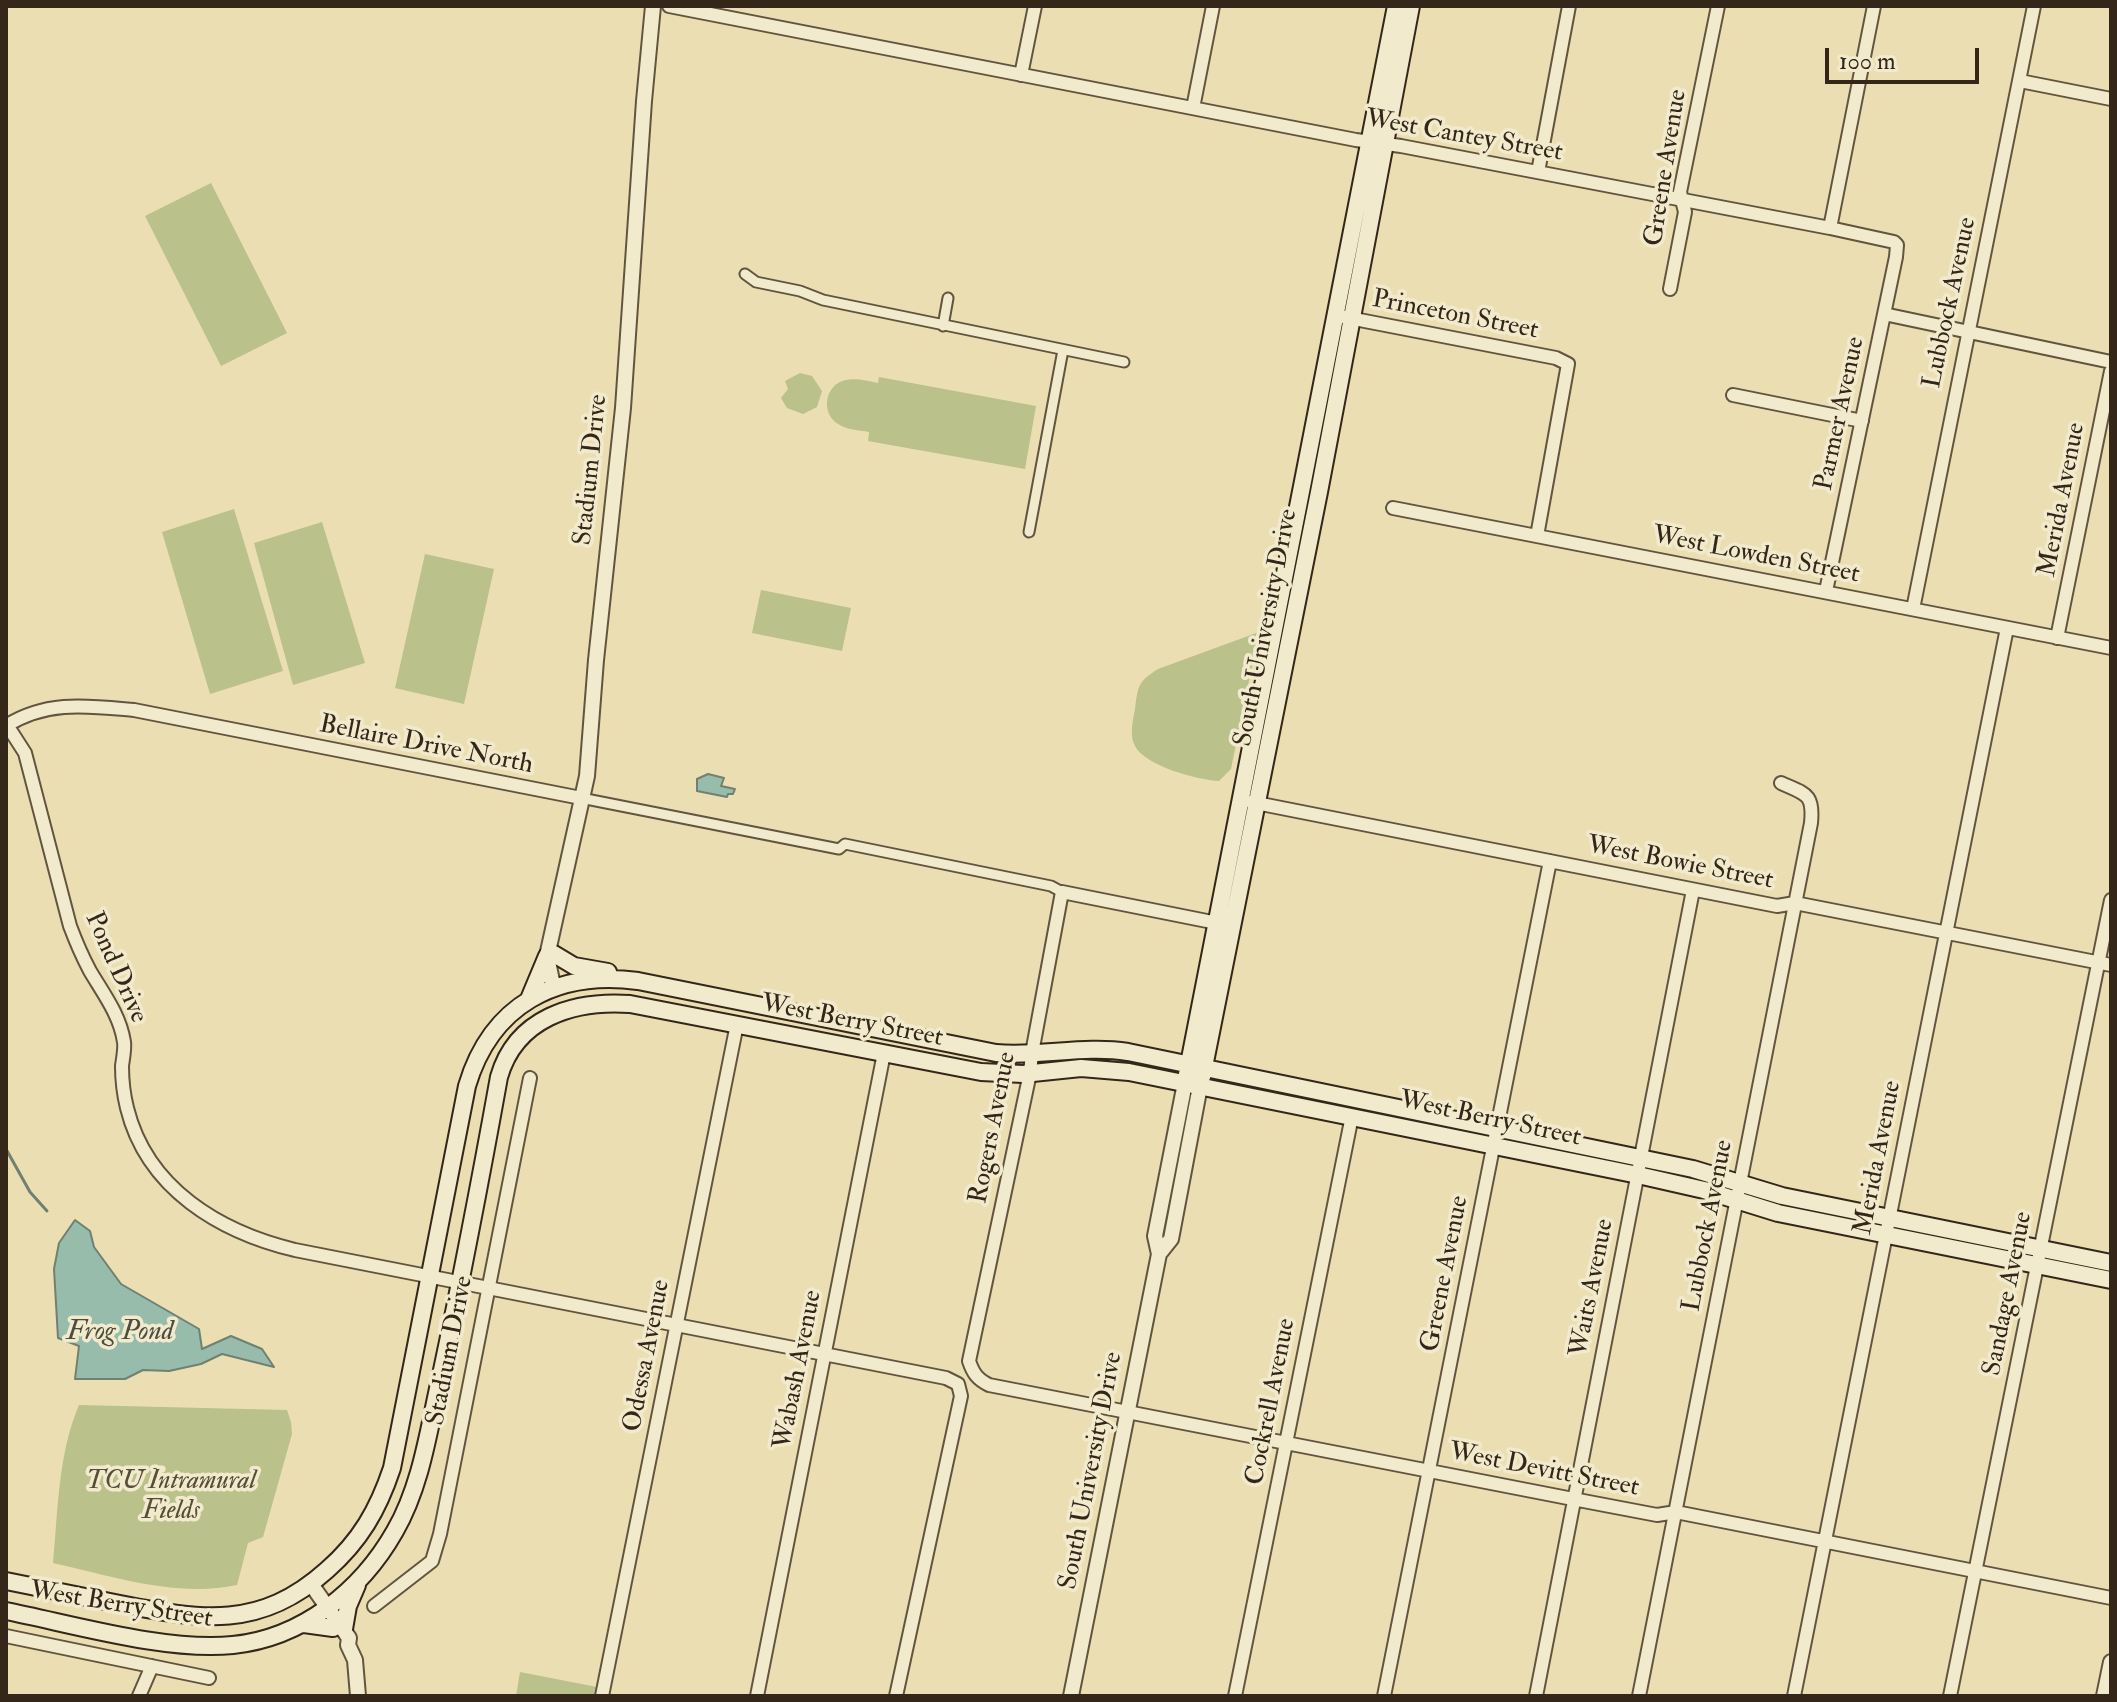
<!DOCTYPE html>
<html>
<head>
<meta charset="utf-8">
<style>
	body { margin:0 }
	#map { position:relative; width:2117px; height:1702px; overflow:hidden; background:#ebdeb2; font-family:"IM FELL Double Pica",serif }
	canvas { display:block }
	.frame { position:absolute; inset:0; border:8px solid #342719; pointer-events:none }
	.scale { position:absolute; left:1825px; top:48px; width:154px; height:36px; box-sizing:border-box; border:4px solid #342719; border-top:0; padding-left:10px; font-size:24px; line-height:28px; white-space:nowrap; color:#342719; -webkit-text-stroke:6px #f2eacd; paint-order:stroke }
</style>
</head>
<body>
<div id="map">
<canvas width="2117" height="1702"></canvas>
<div class="frame"></div>
<div class="scale">100 m</div>
</div>
<script>
const ctx = document.querySelector('canvas').getContext('2d');
ctx.lineJoin = 'round';
function fill(path, color) { ctx.fillStyle = color; ctx.fill(path, 'evenodd'); }
function trace(path, color, width, dash) { ctx.strokeStyle = color; ctx.lineWidth = width; ctx.lineCap = dash ? 'butt' : 'round'; ctx.setLineDash(dash || []); ctx.stroke(path); }
function write(font, color, halo, rows, align = 'center') {
  ctx.font = font + ' "IM FELL Double Pica",serif'; ctx.lineWidth = 7; ctx.setLineDash([]); ctx.textBaseline = 'middle'; ctx.strokeStyle = halo; ctx.fillStyle = color; for (const [text, x, y, turn = 0] of rows) {
    ctx.save(); ctx.translate(x, y); ctx.rotate((+turn || 0) * Math.PI / 180); ctx.textAlign = isNaN(turn) ? turn : align; if (halo) ctx.strokeText(text, 0, 0); ctx.fillText(text, 0, 0); ctx.restore();
  }
}
fill(new Path2D(`
	M211,183L287,333L221,366L145,216Z
	M800,373L812,376L822,391L817,407L803,414L787,408L781,398L788,389L785,381Z
	M879,377L1036,406L1025,469L868,441L869,432C859,430 847,430 838,424C820,413 825,384 846,380C856,378 868,381 878,383Z
	M234,509L283,671L210,694L162,532Z
	M322,522L365,663L293,685L254,543Z
	M425,554L494,569L464,704L395,688Z
	M761,590L851,608L842,651L752,633Z
	M1259,632L1231,769L1219,781C1198,780 1145,766 1135,746C1129,735 1133,720 1135,709C1138,685 1138,682 1158,669Z
	M79,1405L287,1410L291,1422L292,1434L263,1537L248,1543L237,1585C176,1598 112,1576 53,1563C58,1511 58,1454 79,1405Z
	M520,1672L597,1687L595,1696H516Z`), '#bac18a');
const water = new Path2D(`
	M708,774L724,778L721,786L735,789L733,794H728L727,797L697,791V779Z
	M75,1220L90,1231L94,1247L121,1284L199,1329L202,1349L231,1336L262,1349L274,1367L222,1354L201,1364L169,1371L143,1370L125,1379H75L79,1346L58,1338L54,1269L59,1243Z`);
fill(water, '#98bcab');
trace(water, '#708071', 2);
trace(new Path2D(`
	M6,1149L30,1192L47,1211`), '#708071', 3);
const pedestrian = new Path2D(`
	M745,274L756,282L800,291L823,300L1124,362
	M943,326L948,298
	M1029,532L1063,350
	M581,798L839,849L845,844L1051,886L1062,892`);
const minor = new Path2D(`
	M669,6L1356,140L1401,146L1830,228L1894,242L1897,245L1896,257L1826,591
	M1021,75L1035,6
	M2020,81L2111,99
	M1193,108L1213,6
	M1538,172L1569,6
	M1830,228L1874,6
	M1670,289L1685,212L1680,192L1718,6
	M1884,314L2111,362
	M1344,317L1556,358L1568,364L1537,536
	M1733,395L1862,421
	M1393,508L2111,648
	M1913,609L2034,6
	M2057,638L2111,371
	M7,725L25,753L70,926C76,942 82,956 90,971C103,993 120,1015 124,1042C125,1049 123,1058 122,1066C122,1079 124,1096 127,1108C147,1189 220,1232 295,1250L946,1378L958,1384L961,1396L896,1696
	M6,726C47,700 88,706 134,710L581,798
	M1251,802L1777,906L1795,903L2111,965
	M1217,923L1062,892L1032,1053L1030,1073L969,1361C973,1373 977,1379 989,1385L1573,1499L1657,1515L1676,1512L2111,1598
	M374,1606L432,1561L440,1534L530,1078
	M6,1636L209,1678
	M139,1696L152,1666
	M602,1696L737,1024
	M757,1696L884,1053
	M1235,1696L1352,1116
	M1384,1696L1550,861
	M1536,1696L1693,890
	M1639,1696L1811,823C1814,793 1805,794 1781,783
	M1794,1696L2007,628
	M1950,1696L2111,900`);
const tertiary = new Path2D(`
	M559,987L552,981L547,956L587,776L596,660L623,408L644,101L653,6
	M1159,1254L1171,1239L1200,1086
	M311,1584L349,1638L348,1645L355,1660L358,1696
	M1071,1696L1159,1254L1155,1236L1185,1083
	M2104,1696L2111,1662`);
const secondary = new Path2D(`
	M554,954L574,966L608,972
	M529,999L547,956
	M1187,1074L1396,6
	M1202,1077L1319,492L1411,6
	M6,1581C44,1589 82,1596 120,1604C202,1620 260,1630 327,1570C360,1541 378,1510 392,1468L467,1086C491,1005 556,970 638,981L996,1053C1040,1057 1084,1045 1128,1052L1693,1169L1782,1196L2111,1263
	M6,1611C72,1624 167,1652 233,1645C302,1638 361,1591 395,1531C422,1484 429,1427 441,1375C462,1276 481,1177 499,1077C516,1018 573,1000 630,1004L981,1072L1023,1074L1081,1068L1129,1072L1638,1175L1704,1190L1778,1213L2111,1280
	M304,1624L333,1628
	M344,1629L348,1606L357,1585`);
trace(pedestrian, '#62553f', 13);
trace(minor, '#62553f', 16);
trace(tertiary, '#62553f', 18);
trace(secondary, '#342719', 20);
trace(pedestrian, '#f2eacd', 9);
trace(minor, '#f2eacd', 12);
trace(tertiary, '#f2eacd', 14);
trace(secondary, '#f2eacd', 16);
write('26px', '#342719', '#f2eacd', [
	["West Cantey Street",1464,137,10],
	["Greene Avenue",1667,168,-81],
	["Lubbock Avenue",1951,303,-78],
	["Princeton Street",1455,316,11],
	["Parmer Avenue",1841,414,-78],
	["Stadium Drive",592,470,-84],
	["Merida Avenue",2063,500,-79],
	["West Lowden Street",1756,556,11],
	["South University Drive",1267,628,-79],
	["Bellaire Drive North",426,746,11],
	["West Bowie Street",1680,864,11],
	["Pond Drive",115,968,66],
	["West Berry Street",852,1022,11],
	["West Berry Street",1490,1120,12],
	["Rogers Avenue",994,1128,-79],
	["Merida Avenue",1879,1158,-79],
	["Lubbock Avenue",1709,1226,-79],
	["Greene Avenue",1446,1274,-79],
	["Waits Avenue",1593,1288,-79],
	["Sandage Avenue",2009,1294,-79],
	["Stadium Drive",451,1351,-79],
	["Odessa Avenue",648,1356,-79],
	["Wabash Avenue",799,1370,-79],
	["Cockrell Avenue",1272,1402,-79],
	["South University Drive",1092,1471,-79],
	["West Devitt Street",1544,1471,11],
	["West Berry Street",121,1606,9]
]);
write('italic 26px', '#564e35', '#f2eacd', [
	["TCU Intramural",171,1482],
	["Fields",171,1512]
]);
write('italic 28px', '#4d4c3e', '#f2eacd', [
	["Frog Pond",120,1333]
]);
</script>
</body>
</html>
